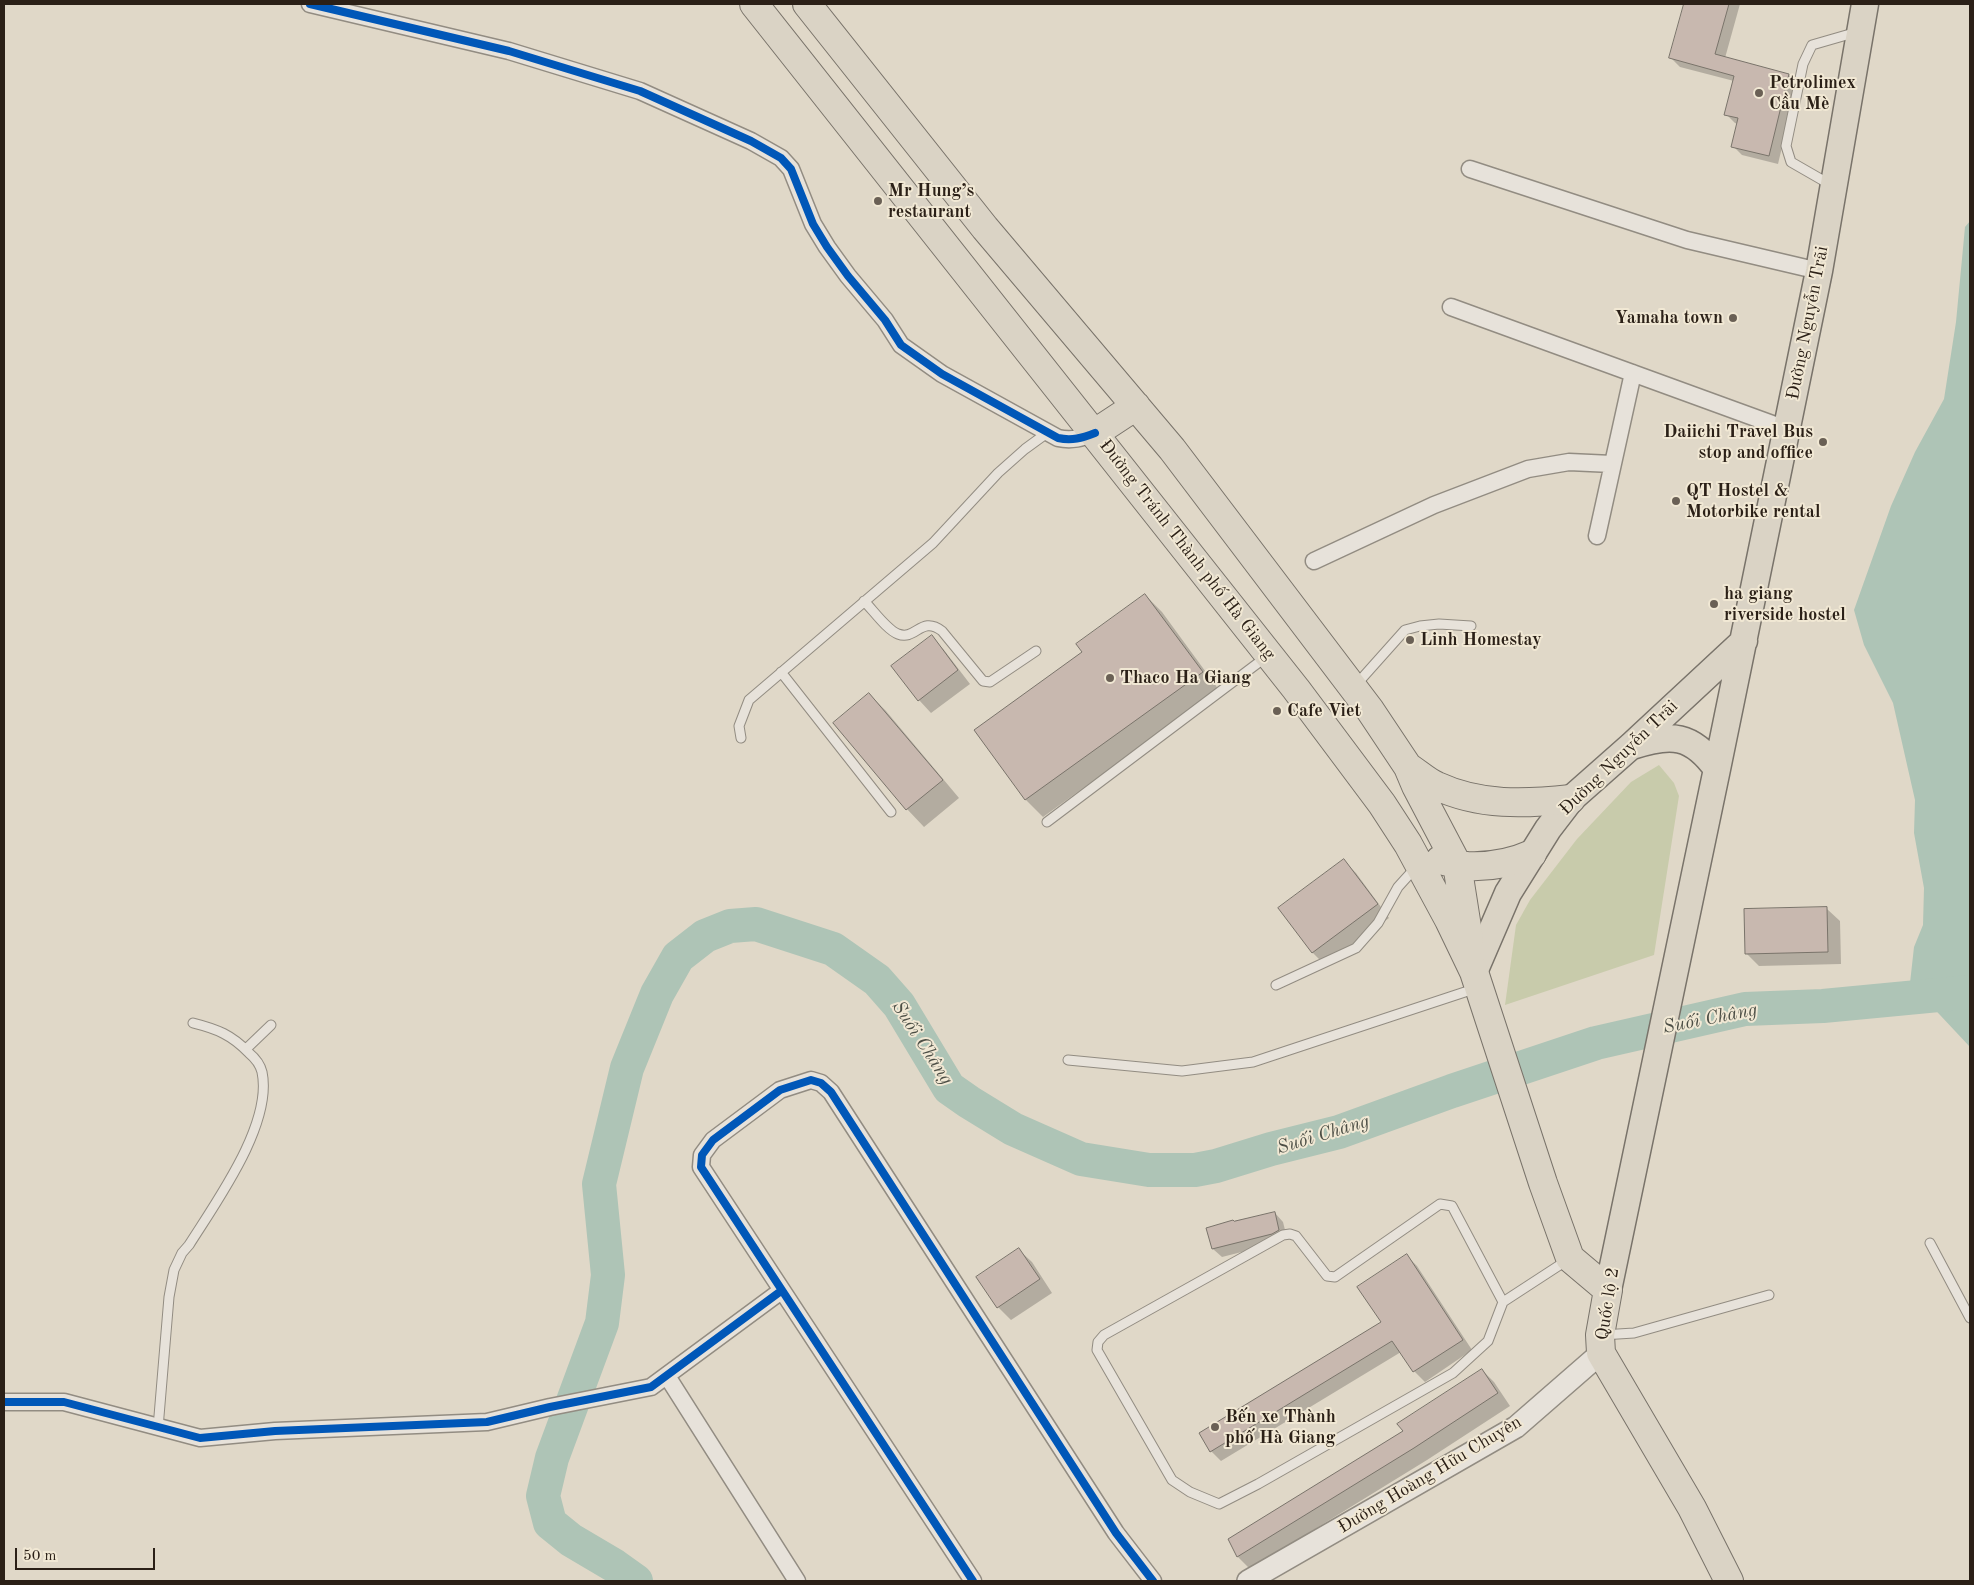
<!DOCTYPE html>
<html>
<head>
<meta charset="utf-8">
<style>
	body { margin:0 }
	#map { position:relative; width:1974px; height:1585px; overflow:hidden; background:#e0d8c8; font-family:"Old Standard TT",serif }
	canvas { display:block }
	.frame { position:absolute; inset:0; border:5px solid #2b2017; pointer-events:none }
	.scale { position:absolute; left:15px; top:1548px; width:140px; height:22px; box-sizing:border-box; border:2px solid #2b2017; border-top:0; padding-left:6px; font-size:15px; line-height:18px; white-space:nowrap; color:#2b2017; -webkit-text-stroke:4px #f1e8d4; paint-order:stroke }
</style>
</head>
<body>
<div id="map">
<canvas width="1974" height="1585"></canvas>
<div class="frame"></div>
<div class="scale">50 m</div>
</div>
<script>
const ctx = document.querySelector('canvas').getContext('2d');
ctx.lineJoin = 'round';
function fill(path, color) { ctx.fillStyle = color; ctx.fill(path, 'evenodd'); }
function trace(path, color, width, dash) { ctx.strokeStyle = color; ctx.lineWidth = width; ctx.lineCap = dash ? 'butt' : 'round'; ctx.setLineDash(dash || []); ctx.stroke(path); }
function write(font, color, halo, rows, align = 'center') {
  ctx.font = font + ' "Old Standard TT",serif'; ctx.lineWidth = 4; ctx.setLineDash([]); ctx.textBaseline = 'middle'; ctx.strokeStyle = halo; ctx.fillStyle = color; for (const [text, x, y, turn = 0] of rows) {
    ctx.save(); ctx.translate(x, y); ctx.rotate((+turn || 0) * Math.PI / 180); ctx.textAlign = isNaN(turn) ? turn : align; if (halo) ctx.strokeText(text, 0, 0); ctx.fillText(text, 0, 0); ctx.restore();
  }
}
fill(new Path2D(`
	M1659,765L1674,783L1679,796L1654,955L1505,1005L1516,925L1530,900L1577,839L1631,782Z`), '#c8cbab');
fill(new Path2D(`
	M1970,221V1047L1910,983L1914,947L1923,925L1924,888L1914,833L1915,800L1893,703L1864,645L1854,610L1891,506L1915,452L1944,399L1956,322L1965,227Z`), '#aec4b6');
fill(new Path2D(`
	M1685,4H1740L1725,58L1789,75L1797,84L1778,164L1742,155L1733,146L1738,124L1735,123L1726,114L1734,81L1680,67L1671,58Z
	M1145,595L1162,612L1219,690L1043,817L1026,800L975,731L1084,653Z
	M932,637L944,650L970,684L931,713L919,700Z
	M869,694L886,711L959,798L924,827L907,809L835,723Z
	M1343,860L1356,873L1389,918L1325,965L1313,953L1279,908Z
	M1827,909L1840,921L1841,964L1759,966L1746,953Z
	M1275,1213L1283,1222L1287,1238L1281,1242L1222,1257L1213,1249L1207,1229Z
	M1019,1250L1032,1262L1052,1293L1011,1320L998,1307L978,1277Z
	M1407,1256L1417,1266L1472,1350L1425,1382L1414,1371L1401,1352L1221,1461L1211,1451L1383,1323Z
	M1482,1370L1494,1382L1510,1406L1427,1460L1250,1569L1238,1557L1230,1539L1405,1432Z`), '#0003');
trace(new Path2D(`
	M636,1581L615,1566L571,1540L550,1523L543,1496L552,1458L602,1323L608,1275L599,1184L627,1068L657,994L678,957L705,936L730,926L756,924L833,949L877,980L899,1005L949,1088L969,1102L1013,1129L1081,1159L1149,1170H1195L1216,1166L1271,1149L1339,1132L1452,1091L1596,1043L1745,1009L1823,1006L1970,992`), '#aec4b6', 34);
const building = new Path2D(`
	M1684,4H1729L1715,54L1789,74L1769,156L1731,147L1738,118L1724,115L1734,76L1669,58Z
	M1145,594L1203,672L1025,800L974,730L1082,652L1076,644Z
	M932,635L958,670L918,701L891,666Z
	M869,693L943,780L906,810L833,723Z
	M1344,859L1378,904L1312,953L1278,908Z
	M1827,907L1828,952L1745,954L1744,909Z
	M1275,1212L1279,1230L1272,1234L1212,1249L1206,1228L1233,1220L1234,1221Z
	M1019,1248L1040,1279L997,1308L976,1277Z
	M1407,1254L1463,1340L1413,1372L1392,1341L1210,1452L1199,1433L1381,1322L1357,1287Z
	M1482,1369L1498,1393L1414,1448L1237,1557L1228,1539L1403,1431L1397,1424Z`);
fill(building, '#c8b8af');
trace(building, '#79736a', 1);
const service = new Path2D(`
	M1831,185L1791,162L1786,146L1803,64L1812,45L1857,32
	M864,601C873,610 887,630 898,634C916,641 921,615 942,631L983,681L990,682L1036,651
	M781,672L891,812
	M1355,686L1405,630L1420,626L1439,624L1471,626
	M741,738L739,726L749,700L933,543L998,473L1025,449L1047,433
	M1047,822L1266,657
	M1276,985L1356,948L1378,923L1398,887L1417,866
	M246,1049L271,1025
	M1068,1060L1182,1071L1253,1062L1477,988
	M1930,1243L1970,1318
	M1503,1302L1452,1206L1440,1204L1335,1277L1327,1276L1296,1236L1290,1234L1283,1235L1104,1335L1098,1342L1097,1350L1172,1480L1190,1492L1219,1504L1258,1484L1453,1373L1488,1341L1503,1302L1569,1259
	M1602,1335L1634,1333L1769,1295
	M158,1428L169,1297L174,1270L182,1253L189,1245C216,1202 273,1124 262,1072C260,1064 255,1058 249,1053C232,1035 217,1029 193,1023`);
const minor = new Path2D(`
	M310,4L509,51L640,91L751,141L781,158L791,169L813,224L827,247L848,276L885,320L901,345L942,374L1058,438C1072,441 1082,438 1095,433
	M1470,169L1687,240L1819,271
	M1451,307L1786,429
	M1597,536L1633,373
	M1314,561L1434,505L1528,469L1569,462L1612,464
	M667,1376L797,1581
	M4,1402H64L200,1438L275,1431L487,1422L550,1407L651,1387L781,1291
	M973,1581L701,1167L702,1155L713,1140L780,1090L811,1080L821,1083L831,1092L1116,1533L1153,1581`);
const tertiary = new Path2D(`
	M1248,1581L1516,1427L1601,1353`);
const primary = new Path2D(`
	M1632,746C1671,733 1692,734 1717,769
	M1474,972L1508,893L1548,829L1571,799L1631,746L1744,641
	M1608,1290L1717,769L1819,271L1865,4`);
const trunk = new Path2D(`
	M754,4L1296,689L1382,804L1408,844L1449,920L1474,972L1543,1183L1570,1258L1608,1290L1600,1335L1601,1353L1692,1508L1729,1581
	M807,4L985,228L1172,449L1370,710L1408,767L1416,786L1457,864L1469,940
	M1095,433L1136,406
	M1408,767C1418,773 1427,782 1437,786C1480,806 1525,804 1571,799
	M1440,860C1449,862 1458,865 1467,866C1489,867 1512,863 1532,854`);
trace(service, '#928c82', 11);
trace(minor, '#928c82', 19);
trace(tertiary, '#928c82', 24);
trace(primary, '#79736a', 29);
trace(trunk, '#79736a', 30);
trace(service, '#e7e2da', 9);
trace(minor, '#e7e2da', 16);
trace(tertiary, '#e7e2da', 21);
trace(primary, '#dad3c5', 26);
trace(trunk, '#dad3c5', 28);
trace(new Path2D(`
	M310,4L509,51L640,91L751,141L781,158L791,169L813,224L827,247L848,276L885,320L901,345L942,374L1058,438C1072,441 1082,438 1095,433
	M4,1402H64L200,1438L275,1431L487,1422L550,1407L651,1387L781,1291
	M973,1581L701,1167L702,1155L713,1140L780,1090L811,1080L821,1083L831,1092L1116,1533L1153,1581`), '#0057b8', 8);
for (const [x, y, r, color] of [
	[1759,93,5,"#6a6055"],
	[878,201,5,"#6a6055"],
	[1733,318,5,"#6a6055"],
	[1823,442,5,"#6a6055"],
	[1676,501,5,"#6a6055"],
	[1714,604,5,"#6a6055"],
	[1410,640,5,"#6a6055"],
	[1110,678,5,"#6a6055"],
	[1277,711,5,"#6a6055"],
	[1215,1427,5,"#6a6055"]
]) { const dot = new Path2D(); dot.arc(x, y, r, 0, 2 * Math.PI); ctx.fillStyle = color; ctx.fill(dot); trace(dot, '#f1e8d4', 2); }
write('bold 18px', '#2b2017', '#f1e8d4', [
	["Petrolimex",1769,83],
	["Cầu Mè",1769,104],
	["Mr Hung’s",888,191],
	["restaurant",888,212],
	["Yamaha town",1723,318,"right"],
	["Daiichi Travel Bus",1813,432,"right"],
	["stop and office",1813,453,"right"],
	["QT Hostel &",1686,491],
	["Motorbike rental",1686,512],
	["ha giang",1724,594],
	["riverside hostel",1724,615],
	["Linh Homestay",1420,640],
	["Thaco Ha Giang",1120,678],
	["Cafe Viet",1287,711],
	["Bến xe Thành",1225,1417],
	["phố Hà Giang",1225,1438]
], 'left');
write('18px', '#2b2017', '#f1e8d4', [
	["Đường Nguyễn Trãi",1808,323,-79],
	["Đường Tránh Thành phố Hà Giang",1187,550,52],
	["Đường Nguyễn Trãi",1619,758,-44],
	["Quốc lộ 2",1608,1304,-81],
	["Đường Hoàng Hữu Chuyên",1430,1475,-31]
]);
write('italic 19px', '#4c4e45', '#f1e8d4', [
	["Suối Châng",1710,1019,-11],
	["Suối Châng",922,1043,57],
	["Suối Châng",1323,1135,-17]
]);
</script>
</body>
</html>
